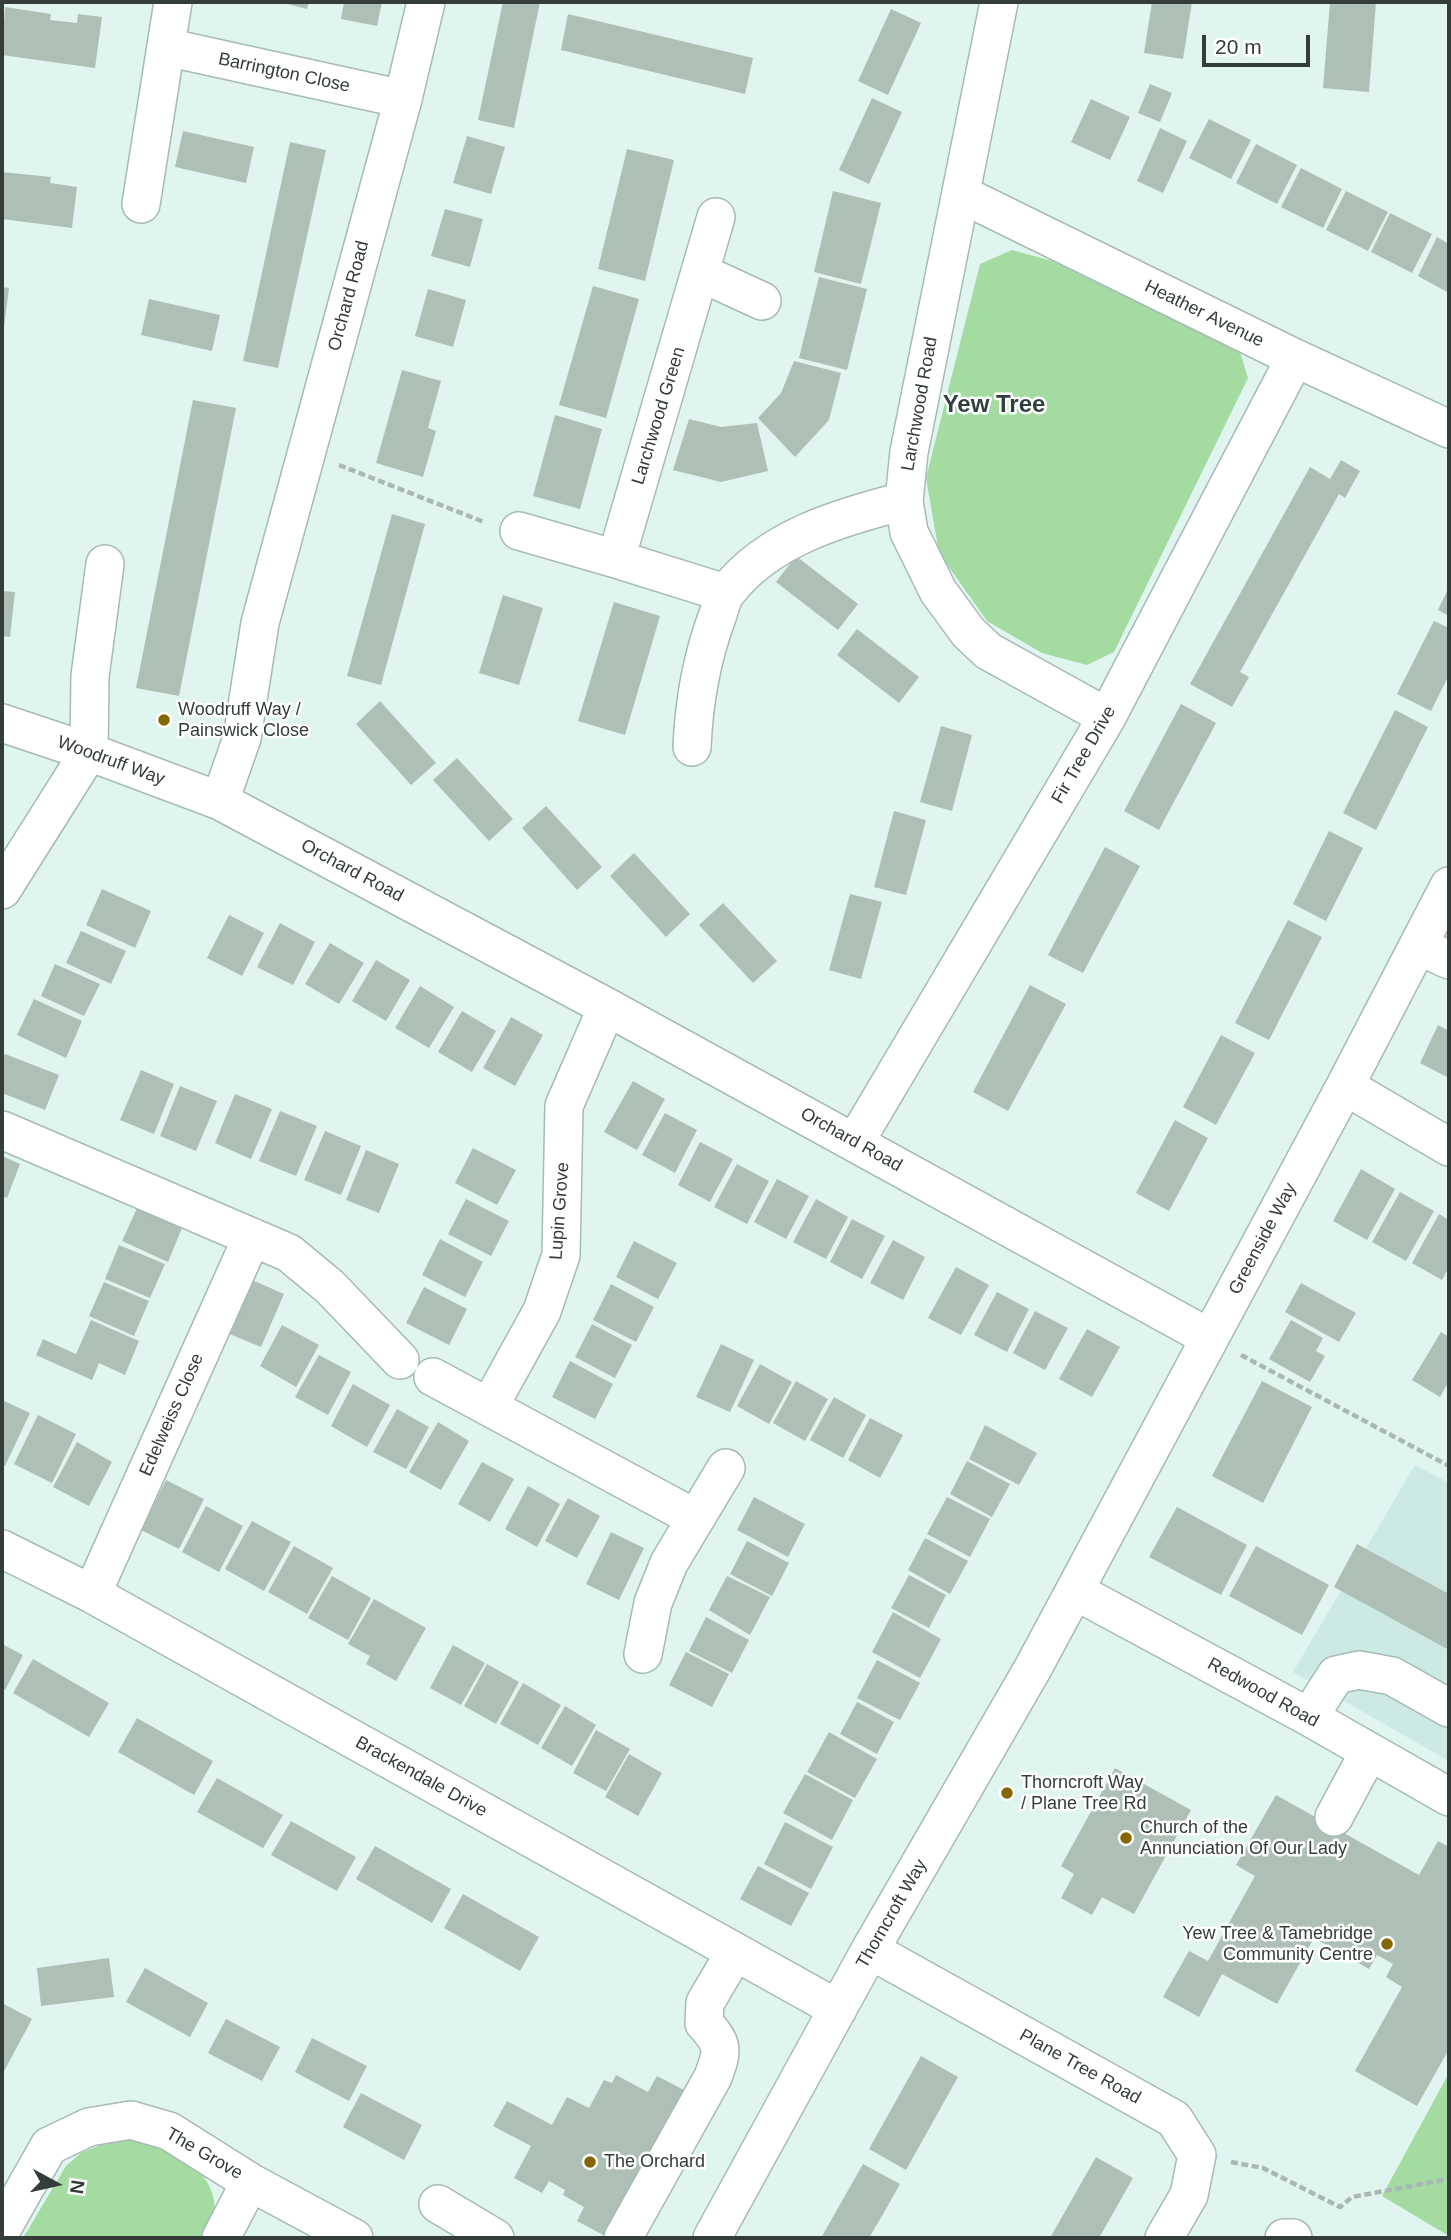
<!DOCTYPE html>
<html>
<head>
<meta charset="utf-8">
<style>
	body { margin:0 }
	#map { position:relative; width:1451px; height:2240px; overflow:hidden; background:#e0f5f0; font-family:Arial,sans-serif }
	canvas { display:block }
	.frame { position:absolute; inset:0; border:4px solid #353d3b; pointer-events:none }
	.north { position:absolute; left:21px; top:2149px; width:70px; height:70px; -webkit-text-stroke:5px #fff; paint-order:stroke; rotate:98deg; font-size:19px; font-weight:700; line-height:28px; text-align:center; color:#353d3b }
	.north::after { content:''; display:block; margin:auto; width:24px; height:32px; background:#353d3b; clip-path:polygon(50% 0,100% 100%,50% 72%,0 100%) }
	.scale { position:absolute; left:1202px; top:35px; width:108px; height:32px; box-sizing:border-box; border:4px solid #353d3b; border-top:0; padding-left:9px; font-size:21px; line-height:24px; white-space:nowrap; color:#353d3b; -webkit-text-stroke:5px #fff; paint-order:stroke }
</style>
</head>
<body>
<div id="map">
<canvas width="1451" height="2240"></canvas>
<div class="frame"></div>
<div class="north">N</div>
<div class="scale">20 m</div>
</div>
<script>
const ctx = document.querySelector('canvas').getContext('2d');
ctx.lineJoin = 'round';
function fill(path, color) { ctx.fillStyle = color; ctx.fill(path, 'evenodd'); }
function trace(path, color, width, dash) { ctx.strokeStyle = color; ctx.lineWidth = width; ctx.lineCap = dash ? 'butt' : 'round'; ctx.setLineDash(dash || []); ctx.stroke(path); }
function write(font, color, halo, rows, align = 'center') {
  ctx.font = font + ' Arial,sans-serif'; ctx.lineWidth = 5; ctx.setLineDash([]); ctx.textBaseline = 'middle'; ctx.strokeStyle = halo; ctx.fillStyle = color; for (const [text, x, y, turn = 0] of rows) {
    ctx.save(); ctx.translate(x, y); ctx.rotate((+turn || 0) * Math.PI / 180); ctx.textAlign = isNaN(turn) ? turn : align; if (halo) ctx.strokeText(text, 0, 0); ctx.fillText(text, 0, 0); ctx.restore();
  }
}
fill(new Path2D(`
	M1415,1465L1449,1483V1761L1293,1672Z`), '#cce9e4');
fill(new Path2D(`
	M1012,250L1052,261L1240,352L1248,378L1114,652L1087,665L1042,653L987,621L939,553L926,478L980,264Z
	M1449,2073V2236L1382,2196Z
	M118,2138C159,2143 216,2162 215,2212C215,2220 209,2230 206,2238H23L66,2166L81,2153Z`), '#a3dba0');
fill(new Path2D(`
	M280,2H309L307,9Z
	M344,2H382L377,26L341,19Z
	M503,2H540L514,128L478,120Z
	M1152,2H1192L1183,59L1144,53Z
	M1330,2H1376L1369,92L1323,88Z
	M5,7L51,14L50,20L77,23L78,14L102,17L95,68L2,55Z
	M891,9L921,23L888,95L858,81Z
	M568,14L753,58L745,94L561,50Z
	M1150,84L1172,93L1160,122L1138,113Z
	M872,98L902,112L869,184L839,170Z
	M1091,99L1130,117L1110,160L1071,142Z
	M1209,119L1251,140L1231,179L1189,158Z
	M1160,128L1187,141L1163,193L1137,181Z
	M183,131L254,147L246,183L175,167Z
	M467,136L505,147L491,194L453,183Z
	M290,142L326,150L278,368L243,361Z
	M1256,144L1297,165L1277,204L1236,183Z
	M627,149L674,160L645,281L598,269Z
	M1301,168L1342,189L1323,228L1281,207Z
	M2,172L51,177L50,183L77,187L72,228L2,219Z
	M833,191L881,203L861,284L814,272Z
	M1346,191L1388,212L1368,251L1326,230Z
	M445,209L483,219L470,267L431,256Z
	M1390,213L1432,234L1412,273L1371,252Z
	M1437,237L1449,244V293L1418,276Z
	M819,277L867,289L847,370L799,358Z
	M593,286L639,299L606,418L559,405Z
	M2,287L9,288L3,335H2Z
	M428,289L466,300L453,347L415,336Z
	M149,299L220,315L212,351L141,335Z
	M794,361L841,373L829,420L795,457L758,418L781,393Z
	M402,370L441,381L428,428L436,431L423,477L376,463Z
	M193,400L236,408L179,696L136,688Z
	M555,415L602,429L580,509L533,496Z
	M689,419L721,427L757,423L768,471L721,482L673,470Z
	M1341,460L1360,471L1345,498L1339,494L1240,672L1249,677L1232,707L1190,684L1310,467L1330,479Z
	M392,514L425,524L381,685L347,676Z
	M796,556L858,604L838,630L776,582Z
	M1449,587V616L1438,610Z
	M2,591L15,592L10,637L2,636Z
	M503,595L543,608L519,685L479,673Z
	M614,602L660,616L625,735L578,721Z
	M1434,621L1449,628V675L1431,711L1397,694Z
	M857,629L919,677L899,703L837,655Z
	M380,701L436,763L411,785L356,724Z
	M1181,704L1216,723L1159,830L1124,811Z
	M1395,710L1428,727L1376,830L1343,813Z
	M941,726L972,735L952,811L920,802Z
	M457,758L513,819L489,841L433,780Z
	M546,806L602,867L577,890L522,828Z
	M894,811L926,820L906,895L874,887Z
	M1329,831L1363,848L1326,921L1293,904Z
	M1105,847L1140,866L1083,973L1048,955Z
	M634,853L690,914L666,937L610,876Z
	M102,889L151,911L135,948L86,925Z
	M850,894L882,902L861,979L829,970Z
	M723,903L777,961L753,983L699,925Z
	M229,915L264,933L242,976L207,958Z
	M1288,920L1322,937L1269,1040L1235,1023Z
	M280,923L315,942L293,985L257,967Z
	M81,931L126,951L111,984L66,963Z
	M330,943L364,963L339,1004L305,984Z
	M376,960L410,980L386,1021L352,1001Z
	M55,964L100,984L84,1016L41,996Z
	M1030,985L1066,1004L1008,1111L973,1092Z
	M420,986L454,1007L429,1048L395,1028Z
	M34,999L82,1021L66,1058L17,1035Z
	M462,1011L496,1031L472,1072L438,1052Z
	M511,1017L543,1035L515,1086L483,1068Z
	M1438,1025L1449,1031V1078L1420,1063Z
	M1221,1035L1255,1053L1216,1125L1183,1107Z
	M5,1054L59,1075L45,1110L2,1093V1061Z
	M141,1070L174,1084L154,1134L120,1120Z
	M633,1081L665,1099L637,1150L604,1132Z
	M180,1086L217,1101L196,1151L160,1136Z
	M235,1094L272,1109L251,1159L215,1143Z
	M280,1111L317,1126L296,1176L259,1161Z
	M665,1113L697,1130L675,1173L642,1155Z
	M1175,1120L1208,1138L1169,1211L1136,1193Z
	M325,1131L361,1146L341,1195L304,1180Z
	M700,1142L733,1159L710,1202L678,1185Z
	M473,1148L516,1170L497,1205L455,1183Z
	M366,1150L399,1164L379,1213L346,1200Z
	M2,1156L20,1164L7,1198L2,1196Z
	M737,1164L769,1181L747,1224L714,1207Z
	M1361,1169L1395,1189L1367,1240L1333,1221Z
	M777,1179L809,1196L786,1239L754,1222Z
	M1400,1192L1434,1211L1406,1261L1372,1242Z
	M466,1199L509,1221L491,1256L448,1234Z
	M816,1199L848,1217L826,1259L793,1242Z
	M137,1208L182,1228L168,1262L122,1241Z
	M1439,1214L1449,1220V1267L1442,1280L1412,1263Z
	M852,1219L885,1236L862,1279L830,1262Z
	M440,1239L483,1262L465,1297L422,1275Z
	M893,1240L925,1257L903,1300L870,1283Z
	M634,1241L677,1263L658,1299L616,1277Z
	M119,1245L165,1264L150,1298L105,1279Z
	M956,1267L989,1285L961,1335L928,1318Z
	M250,1279L284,1294L261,1347L227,1333Z
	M104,1282L149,1301L134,1336L89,1316Z
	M1301,1283L1356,1313L1339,1342L1285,1312Z
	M611,1284L654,1307L636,1342L593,1320Z
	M424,1287L467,1309L449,1345L406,1323Z
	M997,1292L1029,1309L1007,1352L974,1335Z
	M1035,1311L1068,1328L1045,1370L1013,1353Z
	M91,1320L139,1341L125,1375L99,1363L92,1380L36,1355L43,1339L76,1354Z
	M1291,1320L1323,1338L1316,1351L1325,1356L1310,1382L1269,1359Z
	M592,1324L632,1345L615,1378L575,1357Z
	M282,1325L319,1345L296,1387L260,1366Z
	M1087,1329L1120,1347L1092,1397L1059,1379Z
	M1441,1332L1449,1337V1381L1440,1397L1412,1380Z
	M721,1344L754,1360L730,1412L696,1397Z
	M319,1355L351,1372L328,1415L295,1397Z
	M570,1361L613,1384L595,1419L552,1397Z
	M760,1364L792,1382L769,1424L737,1406Z
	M796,1381L828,1399L805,1441L773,1423Z
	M1262,1381L1312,1407L1263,1503L1212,1476Z
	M353,1384L390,1405L367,1447L331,1426Z
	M834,1397L866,1415L843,1458L810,1440Z
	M2,1400L30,1413L5,1466L2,1464Z
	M397,1409L429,1427L406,1469L373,1452Z
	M38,1415L76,1434L52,1483L14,1464Z
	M870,1418L903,1435L880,1478L848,1460Z
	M438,1422L469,1441L441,1490L409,1472Z
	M985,1425L1037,1453L1019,1485L969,1459Z
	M77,1442L112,1462L89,1506L53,1487Z
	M967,1461L1010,1484L992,1517L950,1494Z
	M482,1462L514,1479L490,1522L458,1504Z
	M166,1480L204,1499L179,1549L141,1530Z
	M528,1486L560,1504L537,1547L505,1529Z
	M754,1497L805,1524L788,1557L737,1530Z
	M947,1497L990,1519L970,1557L927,1534Z
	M568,1498L600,1516L577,1558L545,1541Z
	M206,1506L243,1526L219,1572L182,1552Z
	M1177,1507L1247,1545L1221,1595L1149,1557Z
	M252,1521L291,1542L264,1591L225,1569Z
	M611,1532L644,1548L619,1600L586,1584Z
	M925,1538L968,1561L950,1594L908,1570Z
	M747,1541L789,1563L772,1596L730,1574Z
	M1357,1544L1449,1594V1650L1334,1587Z
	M294,1546L333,1568L307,1614L268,1592Z
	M1256,1546L1329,1585L1302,1635L1229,1596Z
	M909,1575L946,1595L929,1628L891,1608Z
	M332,1576L371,1598L348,1640L308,1618Z
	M727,1576L770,1597L750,1635L709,1610Z
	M374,1599L426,1628L396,1681L366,1664L370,1656L348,1644Z
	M893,1612L941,1639L920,1678L872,1652Z
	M706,1617L749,1640L732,1673L689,1651Z
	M2,1644L23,1655L5,1690L2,1688Z
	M453,1645L485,1663L461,1705L430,1688Z
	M686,1652L729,1674L712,1707L669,1685Z
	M33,1659L109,1703L89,1737L13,1693Z
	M877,1660L920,1683L900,1720L857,1698Z
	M487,1664L519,1682L496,1724L464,1706Z
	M523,1683L561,1705L538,1745L500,1724Z
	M857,1702L894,1722L877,1754L840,1734Z
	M565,1706L596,1725L572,1766L541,1748Z
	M137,1718L213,1761L194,1795L118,1752Z
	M596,1730L630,1749L606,1791L573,1773Z
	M829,1732L877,1759L855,1798L807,1772Z
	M629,1754L662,1773L638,1816L605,1797Z
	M1115,1768L1191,1810L1134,1914L1102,1897L1092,1915L1061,1898L1074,1874L1061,1866Z
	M805,1774L853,1800L832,1840L783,1813Z
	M217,1778L283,1815L263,1848L197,1812Z
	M1276,1795L1419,1875L1438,1841L1449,1847V2049L1417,2106L1355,2071L1402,1987L1386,1977L1393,1964L1377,1955L1369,1969L1314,1938L1277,2004L1222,1974L1199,2017L1163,1997L1189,1951L1208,1961L1255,1876L1236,1865Z
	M291,1821L356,1857L337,1891L271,1855Z
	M785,1822L833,1847L811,1889L764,1864Z
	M375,1846L451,1889L432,1923L356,1879Z
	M758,1866L809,1893L791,1926L740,1899Z
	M463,1894L539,1937L520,1971L444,1928Z
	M109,1958L114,1997L41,2006L37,1968Z
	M145,1968L208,2003L190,2037L126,2002Z
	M2,2003L32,2019L2,2075Z
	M226,2019L280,2047L262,2081L208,2053Z
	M312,2038L367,2066L349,2101L295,2072Z
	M921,2056L958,2077L906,2170L869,2149Z
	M616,2075L648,2092L657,2076L686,2091L609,2238L577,2221L584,2207L563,2195L565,2190L549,2181L542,2193L514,2178L531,2146L493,2126L507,2101L552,2125L567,2097L589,2108L604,2080L612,2083Z
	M361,2093L422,2125L404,2160L343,2127Z
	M1096,2157L1133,2178L1099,2238H1050Z
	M863,2164L900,2184L886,2209L869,2238H821Z`), '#aebfb6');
const minor = new Path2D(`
	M999,2L909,452L904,501L909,532L938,591L968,632L988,651L1107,717
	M166,47L403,99
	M961,194L1295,358L1449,429
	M141,204L173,2
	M701,273L762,301
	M519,531L616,559L725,593
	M616,559L716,217
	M2,723L89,752L220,801L607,1007L1210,1338
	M692,747C694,701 701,660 717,617C720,609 722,598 727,592C768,538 841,517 904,501
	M220,801L242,738L260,623L403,99L426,2
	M2,890L89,752L90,676L105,564
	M1419,946L1449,960
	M1345,1086L1449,1147
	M2,1130L289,1253L330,1287L400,1360
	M855,1142L1107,717L1295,358
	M433,1377L695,1518
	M489,1407L542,1311L561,1255L564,1106L607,1007
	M2,1549L92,1594L838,2009
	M1075,1591L1309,1717L1449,1797
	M92,1594L252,1237
	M643,1654L653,1603L669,1563L726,1468
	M1309,1717L1336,1675L1359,1670L1392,1676L1449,1708
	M1334,1817L1369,1752
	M870,1950L1174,2119L1197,2155L1189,2195L1164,2238
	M438,2204L495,2238
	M2,2229L49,2146L89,2127L131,2120L169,2131L250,2182L354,2238
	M221,2238L250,2182
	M623,2238L713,2077C723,2050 724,2045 704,2023L705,2003L735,1952
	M712,2238L870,1950L1033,1668L1345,1086L1449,886
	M1284,2238H1293`);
trace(minor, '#a6bab6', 40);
trace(new Path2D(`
	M339,465L484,522
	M1241,1355L1449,1466
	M1231,2162L1263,2168L1340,2207L1352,2197L1449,2179`), '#a8b8b4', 4.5, [7, 3.5]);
trace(minor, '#fff', 37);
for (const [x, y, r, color] of [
	[164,720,7,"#866600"],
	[1007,1793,7,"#866600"],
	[1126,1838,7,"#866600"],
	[1387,1944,7,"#866600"],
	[590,2162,7,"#866600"]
]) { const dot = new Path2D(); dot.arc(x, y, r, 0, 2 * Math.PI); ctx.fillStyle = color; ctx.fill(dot); trace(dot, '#fff', 2.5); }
write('18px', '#353d3b', '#fff', [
	["Barrington Close",284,73,12],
	["Orchard Road",349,296,-75],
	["Heather Avenue",1204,314,26],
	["Larchwood Road",920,404,-80],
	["Larchwood Green",659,416,-73],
	["Fir Tree Drive",1084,755,-60],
	["Woodruff Way",111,761,20],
	["Orchard Road",352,871,28],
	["Orchard Road",851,1140,29],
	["Lupin Grove",560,1211,-86],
	["Greenside Way",1263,1239,-62],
	["Edelweiss Close",172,1415,-66],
	["Redwood Road",1263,1693,29],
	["Brackendale Drive",421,1777,29],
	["Thorncroft Way",892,1914,-60],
	["Plane Tree Road",1080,2067,29],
	["The Grove",204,2154,30]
]);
write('18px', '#353d3b', '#fff', [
	["Woodruff Way /",178,710],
	["Painswick Close",178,731],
	["Thorncroft Way",1021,1783],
	["/ Plane Tree Rd",1021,1804],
	["Church of the",1140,1828],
	["Annunciation Of Our Lady",1140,1849],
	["Yew Tree & Tamebridge",1373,1934,"right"],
	["Community Centre",1373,1955,"right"],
	["The Orchard",604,2162]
], 'left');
write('bold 24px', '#30413d', '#fff', [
	["Yew Tree",994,405]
]);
</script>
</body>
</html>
